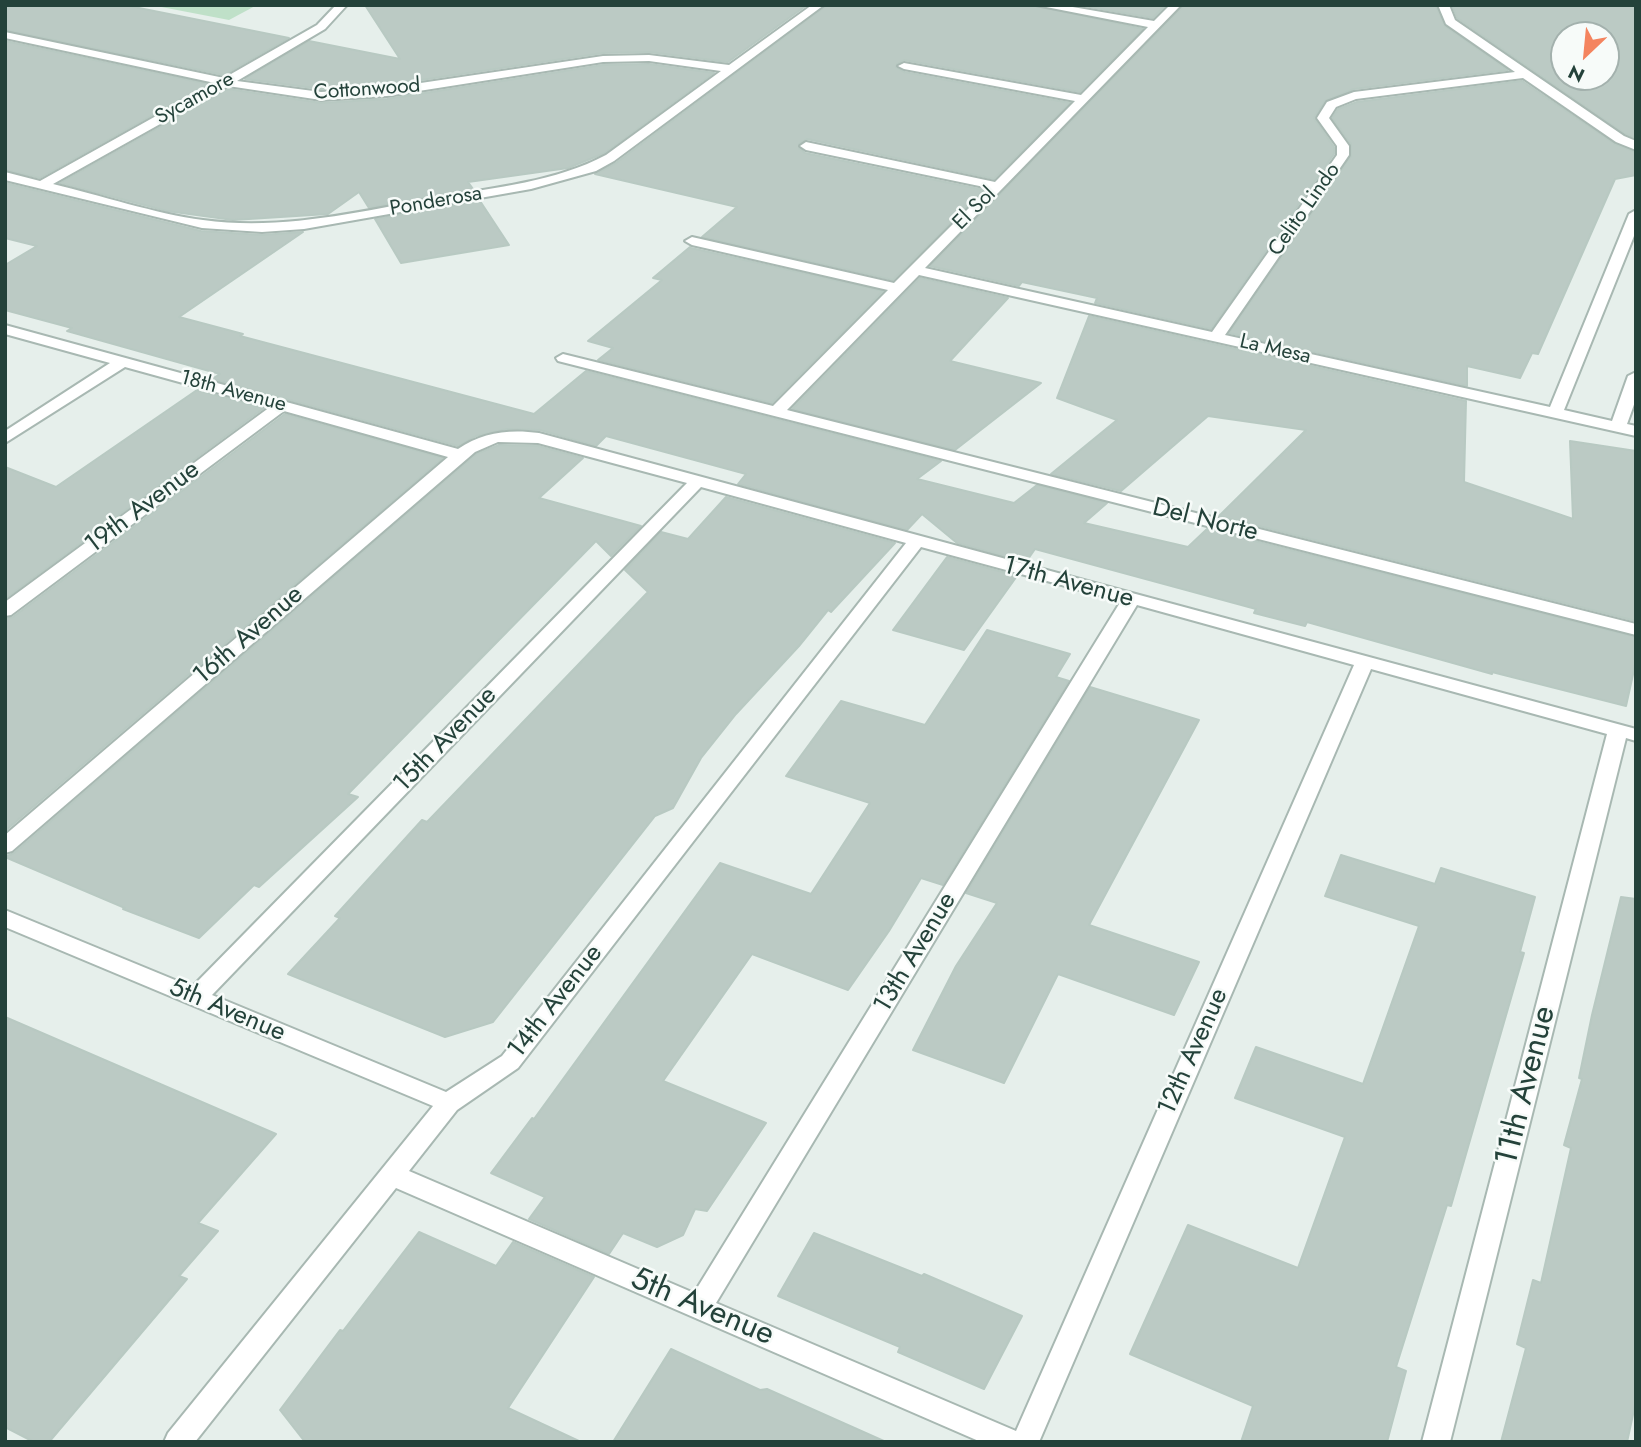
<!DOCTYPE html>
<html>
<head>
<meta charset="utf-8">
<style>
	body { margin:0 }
	#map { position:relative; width:1641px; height:1447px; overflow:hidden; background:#e6efeb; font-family:Jost,sans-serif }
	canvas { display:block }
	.frame { position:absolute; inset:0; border:7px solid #24423a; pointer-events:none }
	.north { position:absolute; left:1550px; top:21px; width:70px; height:70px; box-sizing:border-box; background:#f7fbf9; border:2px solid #a3b1ad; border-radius:50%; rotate:206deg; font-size:19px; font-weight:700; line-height:28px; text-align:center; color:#24423a }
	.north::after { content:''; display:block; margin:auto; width:24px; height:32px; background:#f4845f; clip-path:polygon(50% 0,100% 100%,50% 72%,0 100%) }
</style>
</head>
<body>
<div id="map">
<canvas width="1641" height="1447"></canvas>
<div class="frame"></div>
<div class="north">N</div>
</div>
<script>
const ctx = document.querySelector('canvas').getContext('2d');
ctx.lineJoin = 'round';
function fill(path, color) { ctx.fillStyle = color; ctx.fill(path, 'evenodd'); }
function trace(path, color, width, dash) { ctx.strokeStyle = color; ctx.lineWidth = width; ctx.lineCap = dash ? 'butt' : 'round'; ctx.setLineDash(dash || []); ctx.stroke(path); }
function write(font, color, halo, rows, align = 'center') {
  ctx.font = font + ' Jost,sans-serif'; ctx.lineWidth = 5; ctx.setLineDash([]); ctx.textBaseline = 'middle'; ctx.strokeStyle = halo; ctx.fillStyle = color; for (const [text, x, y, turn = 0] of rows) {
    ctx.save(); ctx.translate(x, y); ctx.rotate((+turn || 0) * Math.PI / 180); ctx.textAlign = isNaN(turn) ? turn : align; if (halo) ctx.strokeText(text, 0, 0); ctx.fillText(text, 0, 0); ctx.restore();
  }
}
fill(new Path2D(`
	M151,5H257L229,20Z`), '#bfe0c8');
const building = new Path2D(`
	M5,5H124L289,38L224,75L5,30Z
	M365,5H807L728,62L649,52L603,53L387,85L321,89L245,79L309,41L400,59Z
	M827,5H1034L1143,29L1080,92L904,60L897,64L896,67L904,72L1070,103L994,179L807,139L799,144V148L805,153L984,190L893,280L702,237L737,207L595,174L616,163Z
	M1078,5H1166L1153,18Z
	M1184,5H1436L1445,26L1508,70L1354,89L1325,101L1314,118L1334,147V154L1211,329L1095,303L1097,298L1022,282L1019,286L930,266Z
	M1452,5H1636V138L1625,134L1457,18ZM1564,35H1606V77H1564Z
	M5,41L208,84L40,178L5,170Z
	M649,64L714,73L605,153L568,168L468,182L473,189L369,208L359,192L328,214L233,220L167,211L60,183L228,89L321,103L387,99L603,65Z
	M1522,81L1615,144L1636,152V175L1615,179L1538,354L1532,353L1520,378L1467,366V386L1229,333L1351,156V144L1332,118L1338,109L1357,102Z
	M5,183L201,231L262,235L303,232L179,317L243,334L240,336L534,414L586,371L941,461L917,479L1014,503L1037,485L1107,503L1084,523L1188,547L1207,529L1636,637V661L1626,706L1492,672V674L1307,622L1305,626L1254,613L1256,609L1035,549L1026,562L957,543L922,514L907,530L738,484L746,474L606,436L596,446L540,430L507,429L476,436L458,446L212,379L220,374L67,331L72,328L5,310V265L37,246L5,238Z
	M480,201L509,245L401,263L375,219Z
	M690,247L691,248L883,291L772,403L598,360L613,348L588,341L662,280L653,278Z
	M920,278L1008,298L950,361L1041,383L955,450L792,409Z
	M1089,316L1466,401L1464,482L1573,519L1570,441L1636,451V621L1219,516L1306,430L1208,416L1121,491L1051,474L1117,420L1057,398Z
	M197,390L264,408L5,599V467L56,487Z
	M285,414L443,458L5,831V619L13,617Z
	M499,445L538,446L583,458L539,498L641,526L611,556L596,541L348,794L358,797L259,887L254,885L199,938L123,909L125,908L5,857L14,853L476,454Z
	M726,497L895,543L831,612L828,610L799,646L736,714L701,758L673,808L655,816L493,1022L445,1037L288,974L340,918L335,916L422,820L427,822L648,592L625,570L661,532L688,539Z
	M947,557L1017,576L964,650L893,630Z
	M987,630L1070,654L1056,677L1069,681L943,885L921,878L889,931L848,990L752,954L663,1081L766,1123L707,1211L695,1209L683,1235L657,1247L623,1233L609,1254L529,1219L545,1197L491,1173L532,1118L534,1119L720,863L811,894L870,803L786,776L841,701L925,725Z
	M1090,687L1199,720L1089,925L1199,962L1174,1015L1058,974L1004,1083L913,1050L956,966L997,903L966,893Z
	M1341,855L1435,884L1441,868L1535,897L1520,952L1524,953L1451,1206L1447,1205L1396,1367L1406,1371L1387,1442H1241L1253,1406L1130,1354L1188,1225L1298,1268L1345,1137L1235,1098L1256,1047L1363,1084L1419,926L1325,896Z
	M1621,897L1636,899V1401L1627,1442H1501L1526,1348L1517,1344L1533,1280L1541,1283L1571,1148L1564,1145L1582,1079L1579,1078L1592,1015Z
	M5,1017L276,1134L198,1223L218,1231L179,1276L187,1279L49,1442H34L5,1427Z
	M419,1232L496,1266L513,1242L594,1277L508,1408L581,1442H305L280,1410L340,1330L343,1331Z
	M814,1233L922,1276L924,1274L1022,1316L984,1389L898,1352L900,1347L778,1296Z
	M671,1349L760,1390L767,1389L886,1442H613Z`);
fill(building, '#bbcac4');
trace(building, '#b8c9c2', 2);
const lane = new Path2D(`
	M336,5H347L325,29L237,81L321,92L387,88L603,56L649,55L729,65L812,5H824L614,161L596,171L531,189L304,229L262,232L202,228L5,180V172L40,181L215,83L5,38V32L224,78L317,25ZM649,61L721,71L606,155C555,182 496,187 441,197C362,211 283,231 203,220C156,214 100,195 53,184L228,86L321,100L387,96L603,62Z
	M1036,5H1061L1154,21L1170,5H1181L925,268L1212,332L1337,155V146L1317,118L1327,102L1354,92L1515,72L1446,24L1438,5H1449L1455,20L1624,136L1636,141V150L1616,142L1523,78L1356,99L1336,107L1329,118L1349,146V155L1225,335L1550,407L1629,214L1636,210V231L1564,410L1612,421L1628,376L1636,372V399L1627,424L1636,426V436L919,275L787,410L1636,624V635L558,361L556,358L563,354L773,406L888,290L692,245L685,241L692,237L894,283L989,188L806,150L800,146L806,142L995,182L1075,101L904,69L898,66L904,63L1081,95L1148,27Z
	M5,325L458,449C482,432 510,429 539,433L1636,729V741L1626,738L1450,1442H1422L1607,734L1371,669L1039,1442H981L396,1188L195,1442H164L168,1433L433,1106L5,927V910L192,987L687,483L538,443L498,442L475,452L12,851L5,853V835L448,457L284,411L11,615L5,616V602L270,407L125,367L5,443V431L110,363L5,334ZM701,487L906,543L502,1056L446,1092L212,995ZM921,547L1121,601L694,1293L409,1171L457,1110L518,1068ZM1137,605L1354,665L1016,1431L716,1303Z`);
trace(lane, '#a8b8b2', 4);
fill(lane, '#fff');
write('21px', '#24423a', '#f7fbf9', [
	["Cottonwood",367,90,-4],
	["Sycamore",195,99,-29],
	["Ponderosa",436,202,-10],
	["El Sol",975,209,-45],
	["Celito Lindo",1305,210,-55],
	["La Mesa",1275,350,13],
	["18th Avenue",233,392,15]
]);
write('26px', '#24423a', '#f7fbf9', [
	["19th Avenue",143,508,-37],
	["Del Norte",1205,521,14],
	["17th Avenue",1068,583,15],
	["16th Avenue",249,636,-41],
	["15th Avenue",446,740,-46],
	["13th Avenue",916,953,-59],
	["14th Avenue",556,1002,-52],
	["5th Avenue",227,1011,23],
	["12th Avenue",1194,1052,-66]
]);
write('32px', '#24423a', '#f7fbf9', [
	["11th Avenue",1527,1086,-76],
	["5th Avenue",702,1308,23]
]);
</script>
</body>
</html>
